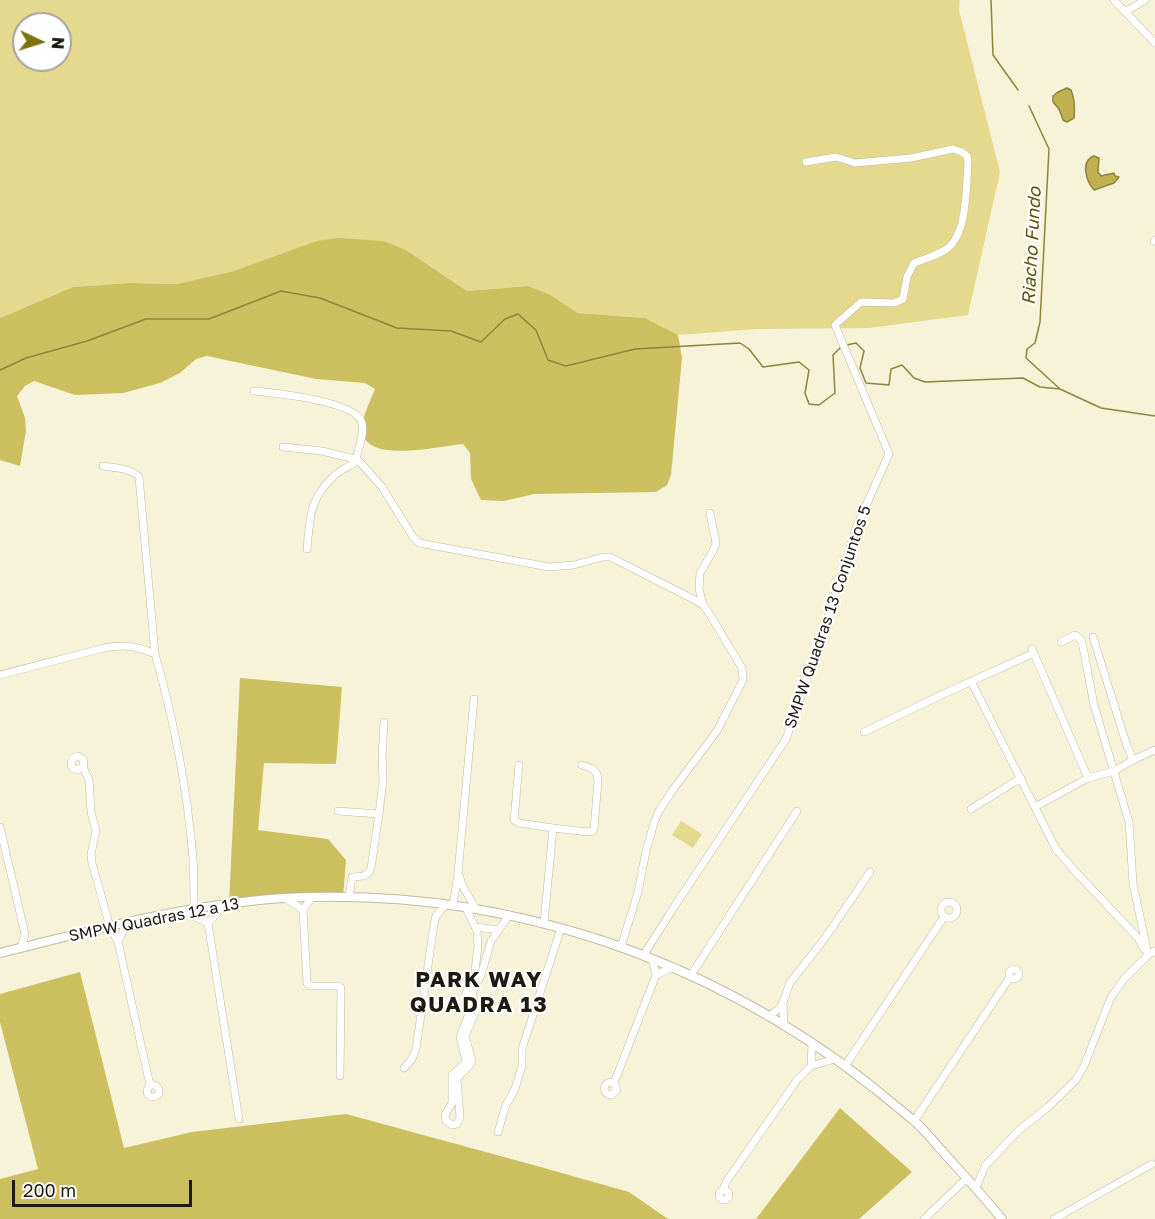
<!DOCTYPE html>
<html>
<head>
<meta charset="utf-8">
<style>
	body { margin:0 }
	#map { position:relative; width:1155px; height:1219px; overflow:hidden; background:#f6f3d9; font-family:"Golos Text",sans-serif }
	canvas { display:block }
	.north { position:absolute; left:12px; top:12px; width:60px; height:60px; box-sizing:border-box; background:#fff; border:2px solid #a4a3a0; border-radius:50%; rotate:94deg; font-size:16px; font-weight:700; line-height:24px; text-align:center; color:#1c1a11 }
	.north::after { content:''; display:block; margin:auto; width:21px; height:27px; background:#7c700f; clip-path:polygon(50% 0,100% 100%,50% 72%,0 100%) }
	.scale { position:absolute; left:12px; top:1180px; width:180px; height:27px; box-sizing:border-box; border:3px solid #1c1a11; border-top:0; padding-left:8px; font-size:18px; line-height:21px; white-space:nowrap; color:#1c1a11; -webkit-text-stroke:4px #fff; paint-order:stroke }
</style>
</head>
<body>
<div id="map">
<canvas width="1155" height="1219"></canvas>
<div class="north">N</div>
<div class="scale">200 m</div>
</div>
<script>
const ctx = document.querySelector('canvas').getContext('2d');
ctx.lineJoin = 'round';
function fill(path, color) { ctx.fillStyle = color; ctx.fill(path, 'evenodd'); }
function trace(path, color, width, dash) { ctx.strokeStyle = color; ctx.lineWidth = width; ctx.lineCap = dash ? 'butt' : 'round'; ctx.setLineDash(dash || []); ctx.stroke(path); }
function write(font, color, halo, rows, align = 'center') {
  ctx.font = font + ' "Golos Text",sans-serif'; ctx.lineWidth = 4.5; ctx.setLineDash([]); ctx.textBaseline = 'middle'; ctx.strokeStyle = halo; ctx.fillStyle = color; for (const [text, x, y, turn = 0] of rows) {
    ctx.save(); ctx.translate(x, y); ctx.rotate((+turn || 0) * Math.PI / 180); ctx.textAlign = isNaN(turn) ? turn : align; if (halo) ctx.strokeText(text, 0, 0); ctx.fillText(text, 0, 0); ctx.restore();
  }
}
fill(new Path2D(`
	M0,0H960L959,10L1000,172L968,315L869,328L757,329L678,335L645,318L578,313L549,294L528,286L467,291L406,250L234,271L177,284L129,283L73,287L0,318ZM24,24H60V60H24Z
	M681,821L702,834L693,848L672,835Z`), '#e4d98d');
fill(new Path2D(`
	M338,238L383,241L406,250L467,291L528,286L549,294L578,313L645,318L678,335L682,358L671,475L667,485L656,492L534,494L504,501L481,500L471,479L470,453L463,444C441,446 370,463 363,434C360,420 370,402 375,389L365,383L316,379L207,356L196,359L180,373L160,383L123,393L75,395L34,381L25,386L17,396L25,418L26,431L20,466L0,460V318L73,287L129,283L177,284L234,271L317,241Z
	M240,678L342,687L336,764L264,763L258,830L328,839L346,860L343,897L229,903Z
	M80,972L124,1148L192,1132L346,1114L537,1166L629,1192L668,1219H0V1179L38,1169L0,1022V994Z
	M840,1108L912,1172L859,1219H756Z`), '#ccbf60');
const water = new Path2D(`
	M1067,88L1071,90C1075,99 1075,108 1074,118L1067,122L1063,120L1059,109L1053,102V96L1058,92Z
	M1094,156L1099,158L1098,172L1101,176L1114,173L1115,176L1119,177L1114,183L1094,190C1086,181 1080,161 1094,156Z`);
fill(water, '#bfb152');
trace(water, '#8e843e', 1.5);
trace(new Path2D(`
	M991,0L993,55L1018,90
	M1029,106L1049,149L1040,322L1035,343L1027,349L1026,358L1060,389L1101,408L1155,416
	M847,345L856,343L864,351L860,368L866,383L889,385L891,369L902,365L914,378L925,382L1023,378L1040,387L1060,389
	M0,370L26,358L87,341L146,319H209L281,291L320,298L397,328L451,331L481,342L505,319L518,314L536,330L548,360L566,366L635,349L740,343L749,349L763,367L799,362L809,370L805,393L809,404L819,405L835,393L833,355L842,346`), '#8e843e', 1.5);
const minor = new Path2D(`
	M1114,0L1155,43
	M1125,12L1145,0
	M1154,241L1155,240
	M254,391C274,393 357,401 362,423C365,434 358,449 356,459
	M283,447L322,451L351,458L359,461L382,487L413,537L419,543L549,567L574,565L603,557H610L695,600L703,605L707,610L742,668L743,680L717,731L672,791L659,811L654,823L646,851L638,892L621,947
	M103,466C115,468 131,468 139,477L155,654
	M307,549C310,518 309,499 334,476C341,469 350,467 357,460
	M703,605L699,589L700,573L713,551L716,543L710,513
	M1093,637L1127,746L1133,760
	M1061,642L1075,635L1081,640L1083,647L1094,705L1129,822L1133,883L1148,955
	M1032,649L1088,778
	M0,675L104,648C125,644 136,646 155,654C174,720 187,789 193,858C194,875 194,892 194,909
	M971,681L1056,849L1073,869L1138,938L1144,949
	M864,732L952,690L1034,653
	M519,765L514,820L519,823L553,828L544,923
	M83,767L77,770L73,768L71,765L72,759L78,756L83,759L84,763L83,767L89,780L91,812L96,831L91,854L92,863L110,927L118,942L150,1085
	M1035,807L1088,778L1114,771L1133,760L1155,750
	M971,809L1021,778
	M338,811L379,814
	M0,827L25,934L21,948
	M553,828L588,832L593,831L594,829L598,781L597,774L593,769L582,765
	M459,875L462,885L476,909
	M312,897L303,910L307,983L310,986H338L341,988L340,1076
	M349,897L352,877C360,876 368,878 371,868L379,814L383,780L382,756L384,722
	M285,898L303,910
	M941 910a8 8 0 1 1 16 0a8 8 0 1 1-16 0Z
	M453,906L458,873L474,699
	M466,908L477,931L478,946L474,979L466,993L471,1009L460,1037L466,1061L465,1064L452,1075V1103L445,1115L446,1121L452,1125L457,1124L460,1117L457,1080L459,1076L470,1065L472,1060L465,1036L477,1008L472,993L481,975L491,941L509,915
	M183,911L208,923
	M208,923L239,1119
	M208,923L226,904
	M476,927L498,930
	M118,942L127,923
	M643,956L674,907L786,739L821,639L856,528L889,454L835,325L861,302L894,303L903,299L907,277L914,263C924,259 936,256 945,250C968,236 966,186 968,161L967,156L962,152L953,149L911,158L855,163L836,157L806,162
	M1009 974a5 5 0 1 1 10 0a5 5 0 1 1-10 0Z
	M656,975L673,967
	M691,975L797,811
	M783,1002L784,1026
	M769,1016L780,1008L783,1002L790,983L825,938L870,872
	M811,1066L812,1044
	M845,1066L944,917
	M404,1068L412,1059L416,1049L434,924L436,916L445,905
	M614,1083C603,1079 600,1095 612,1095L617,1090L614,1083L656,975L652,959
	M147 1091a6 6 0 1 1 12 0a6 6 0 1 1-12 0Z
	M914,1121L1010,977
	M498,1132L506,1105L515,1089L522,1066V1049L561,928
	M976,1188L985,1166L1018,1131L1048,1107L1076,1080L1084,1066L1111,997L1125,978L1148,955L1155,951
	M723,1190L726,1182L797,1080L811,1066L835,1059
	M719 1195a5 5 0 1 1 10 0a5 5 0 1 1-10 0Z
	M924,1219L967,1178
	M1054,1219L1152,1164`);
const tertiary = new Path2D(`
	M0,953C93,930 188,904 284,898C498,886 706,955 874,1088C887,1099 900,1109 913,1120C924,1129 933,1141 943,1152C963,1174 983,1196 1002,1219`);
trace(minor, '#bfbba3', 8);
trace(tertiary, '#bfbba3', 10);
trace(minor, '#fff', 7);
trace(tertiary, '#fff', 8);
write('16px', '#1c1a11', '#fff', [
	["SMPW Quadras 13 Conjuntos 5",828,617,-71],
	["SMPW Quadras 12 a 13",154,920,-11]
]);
write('italic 18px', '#5e5409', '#fff', [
	["Riacho Fundo",1032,246,-87]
]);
ctx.letterSpacing = '1.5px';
write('bold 22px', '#1c1a11', '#fff', [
	["PARK WAY",479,980],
	["QUADRA 13",479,1005]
]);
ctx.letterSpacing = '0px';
</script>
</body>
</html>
